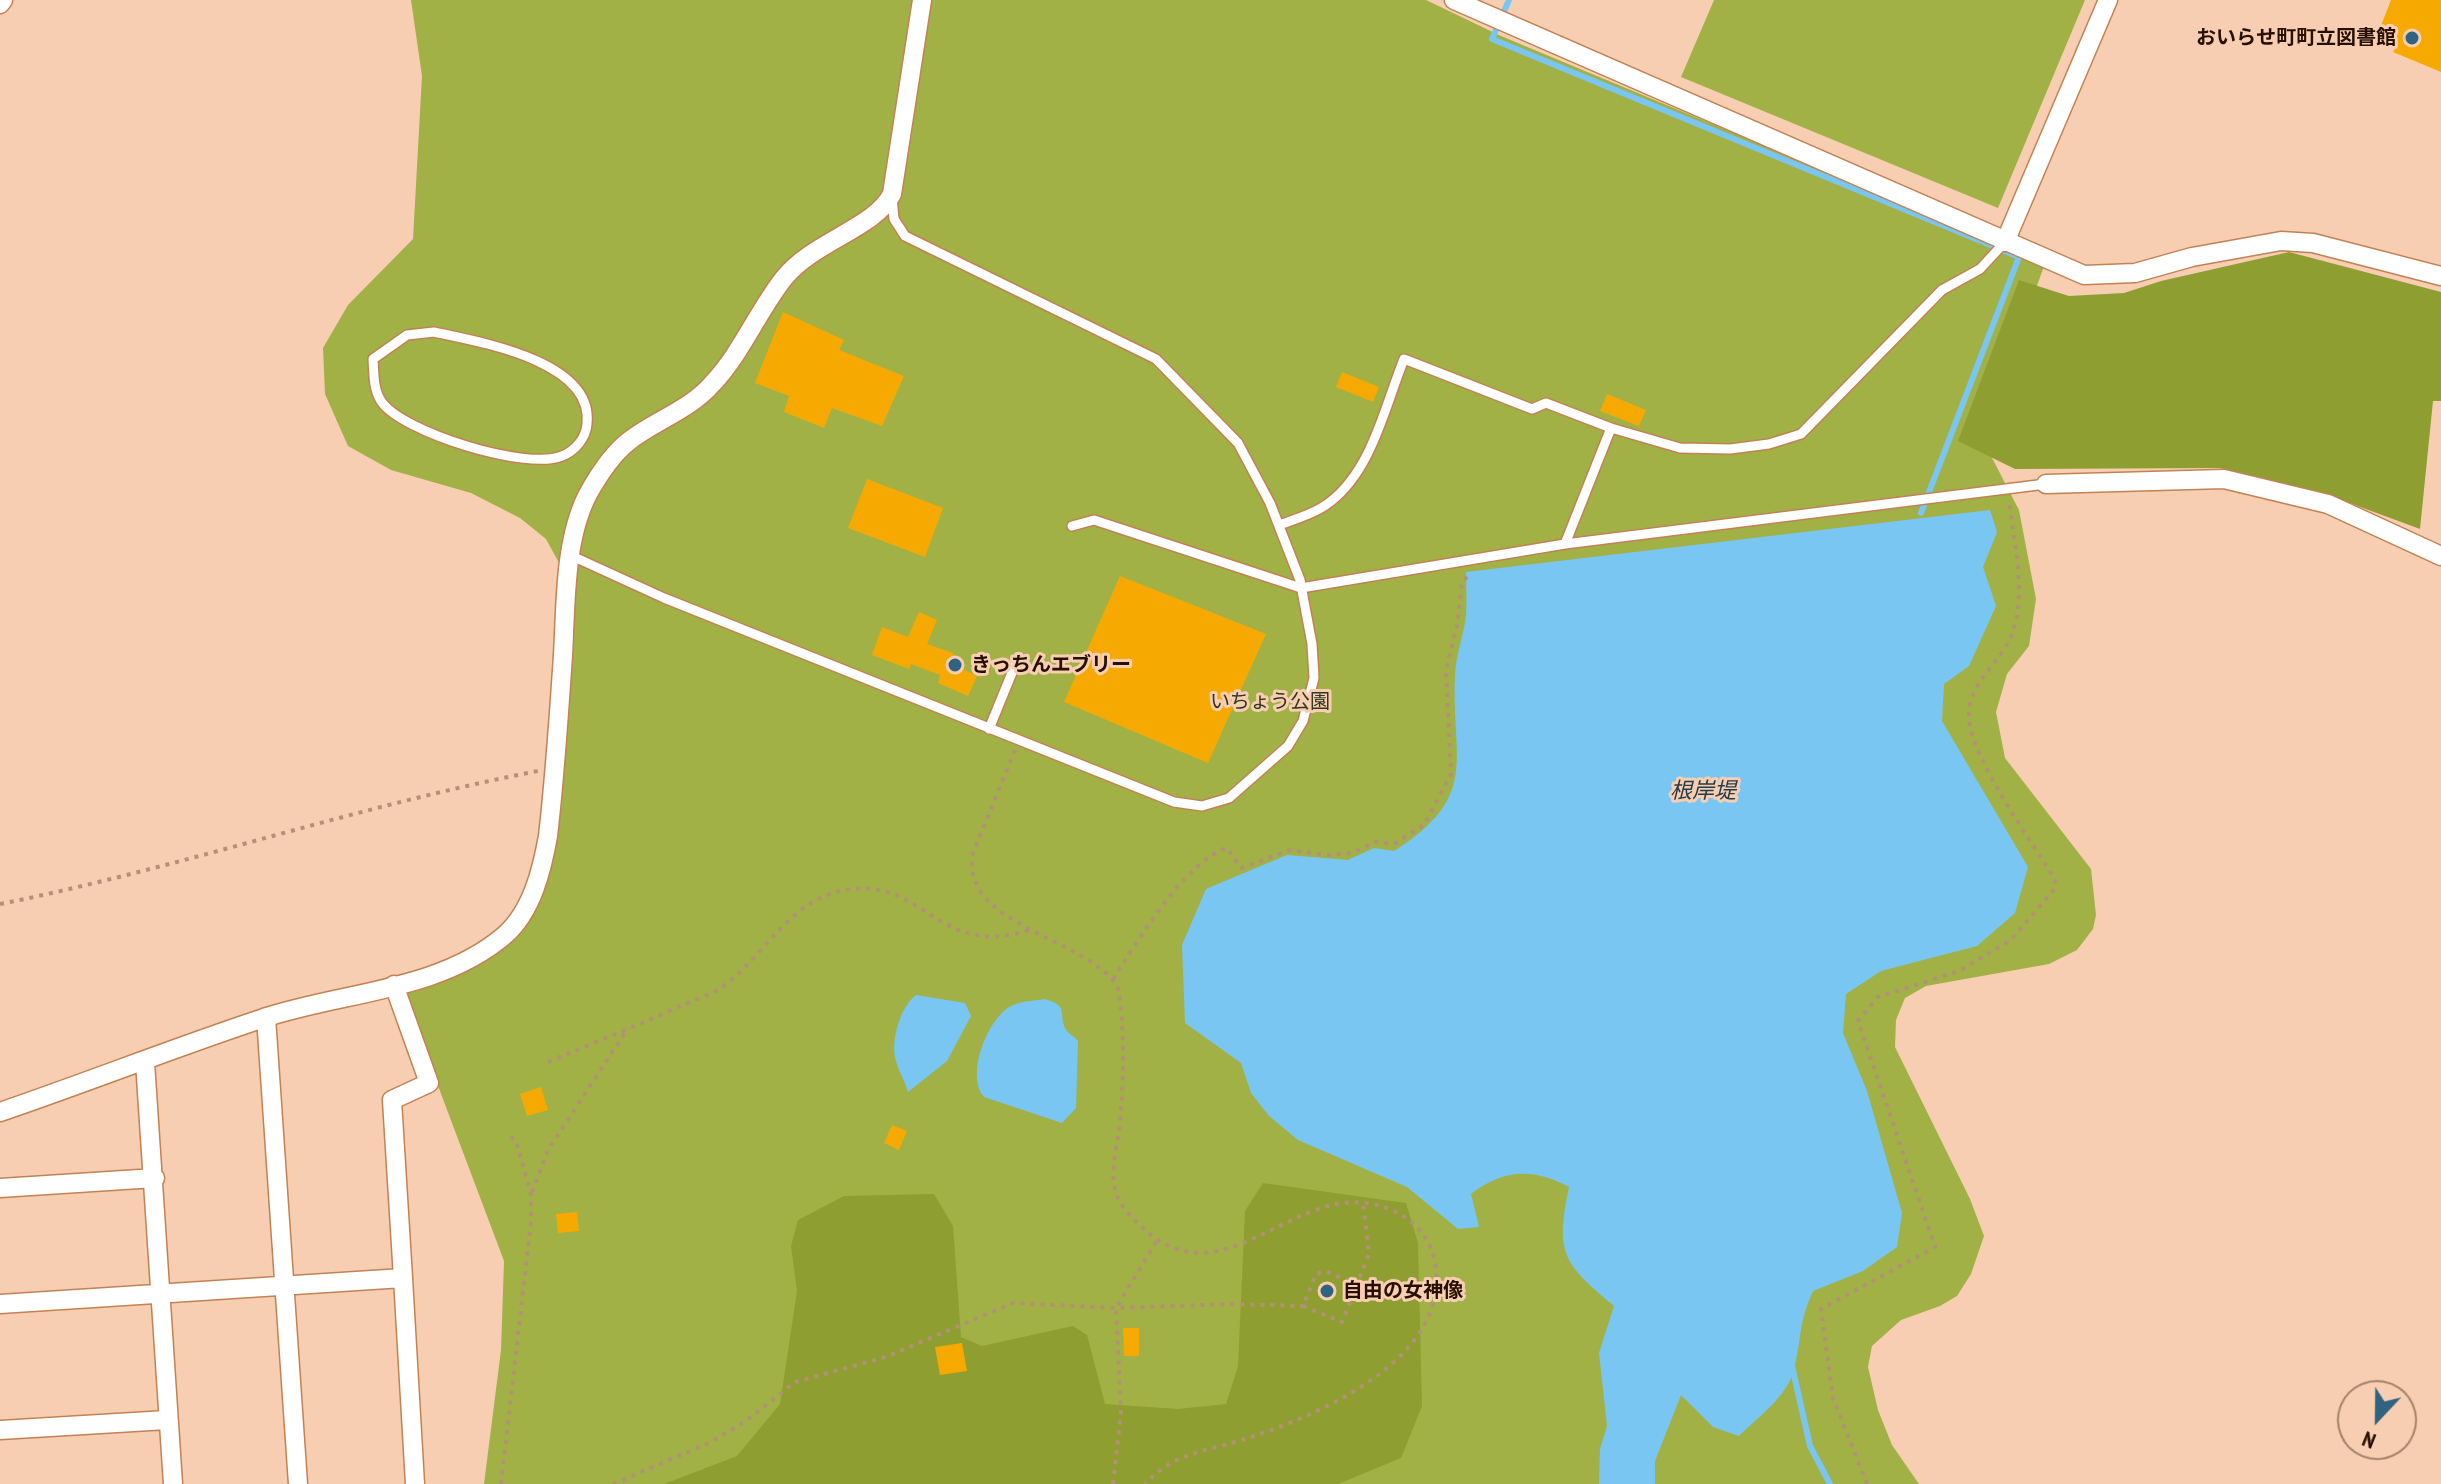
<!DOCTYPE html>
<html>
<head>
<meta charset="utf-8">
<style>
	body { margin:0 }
	#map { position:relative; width:2441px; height:1484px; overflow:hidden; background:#f7ceb1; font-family:"PT Sans Narrow",sans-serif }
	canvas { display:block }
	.north { position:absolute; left:2337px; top:1380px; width:80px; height:80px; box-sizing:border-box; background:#f7ceb1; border:2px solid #a4826a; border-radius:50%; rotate:202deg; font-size:22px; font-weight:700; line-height:32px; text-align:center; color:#281000 }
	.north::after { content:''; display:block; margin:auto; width:28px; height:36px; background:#306380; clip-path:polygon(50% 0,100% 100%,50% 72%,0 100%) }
</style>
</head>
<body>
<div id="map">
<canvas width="2441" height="1484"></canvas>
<div class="north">N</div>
</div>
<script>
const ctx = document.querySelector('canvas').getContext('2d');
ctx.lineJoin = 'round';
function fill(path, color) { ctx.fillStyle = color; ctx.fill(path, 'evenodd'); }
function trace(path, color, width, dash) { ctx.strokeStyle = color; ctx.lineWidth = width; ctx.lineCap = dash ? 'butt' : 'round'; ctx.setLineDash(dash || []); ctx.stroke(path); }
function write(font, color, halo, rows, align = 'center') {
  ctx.font = font + ' "PT Sans Narrow","Noto Sans JP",sans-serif'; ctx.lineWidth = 6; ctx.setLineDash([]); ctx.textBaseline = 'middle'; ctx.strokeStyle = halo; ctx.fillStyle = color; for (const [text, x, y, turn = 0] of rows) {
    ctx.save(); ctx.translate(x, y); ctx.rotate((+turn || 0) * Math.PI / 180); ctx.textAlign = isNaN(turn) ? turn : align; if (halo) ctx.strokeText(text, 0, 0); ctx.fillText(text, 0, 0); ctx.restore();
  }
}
fill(new Path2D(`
	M411,0H1426L1501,36L1986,238L2044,266L1987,427L1989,452L2019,510L2036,599L2029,646L2007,674L1996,712L2005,758L2091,869L2096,915L2093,929L2077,950L2049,964L1926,986L1905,998L1896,1020L1895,1047L1970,1199L1984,1236L1971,1274L1957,1296L1940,1306L1901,1320L1872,1346L1868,1367L1878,1410L1892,1445L1919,1484H484L501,1350L504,1261L403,993L468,968L515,938L530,915L561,772L576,594L546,539L520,518L471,493L391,470L348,446L325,394L323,348L348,305L413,239L422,76Z
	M1714,0H2085L1998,208L1681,77Z`), '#a2b146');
fill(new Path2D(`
	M2289,252L2441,292V401H2433L2420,529L2336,498L2220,468L2015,469L1958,441L2019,280L2069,296L2124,293L2161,281Z
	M1263,1183L1406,1203L1418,1243L1422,1406L1401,1458L1338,1484H664L737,1456L780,1404L797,1291L791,1246L798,1220L844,1196L934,1194L953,1226L961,1337L982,1346L1073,1326L1087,1335L1105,1404L1178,1409L1226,1404L1238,1366L1245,1211Z`), '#8f9e31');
fill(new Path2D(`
	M1990,510L1997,532L1983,567L1996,606L1969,666L1944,684L1942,721L2028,867L2015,913L1977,946L1881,971L1846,994L1843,1033L1867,1091L1902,1213L1897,1247L1863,1271L1813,1291C1798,1324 1802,1338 1794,1369C1788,1396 1757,1418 1739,1436L1713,1427L1681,1395L1655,1461V1484H1599L1600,1449L1607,1426L1599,1353L1614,1306C1563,1263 1555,1254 1569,1187C1533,1168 1504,1169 1471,1194L1479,1227L1458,1229L1407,1187L1298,1140L1269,1116L1251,1093L1241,1063L1185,1023L1182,945L1206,889L1287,855L1348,860L1374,848L1394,851C1481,796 1451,760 1455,675C1456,654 1464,635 1466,615C1467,600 1466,586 1466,572Z
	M916,995L965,1003L971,1016L947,1061L908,1092C905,1081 899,1072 896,1061C890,1042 900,1007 916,995Z
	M1044,999C1072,1006 1056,1016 1067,1031C1070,1035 1075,1037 1078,1041L1076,1108L1062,1123L984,1097C965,1075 988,1016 1013,1005C1022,1001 1034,1001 1044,999Z`), '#7ac6f3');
trace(new Path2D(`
	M1509,0L1492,39L1993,246
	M1921,513L2019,257L2002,250
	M1792,1366L1810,1446L1830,1484`), '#7ac6f3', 6);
fill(new Path2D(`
	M2391,0H2441V72L2393,52L2395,49L2386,46L2388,41L2377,36Z
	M783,312L844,340L839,350L904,376L882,426L832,408L824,428L784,412L789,396L755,383Z
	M1342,372L1379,387L1373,402L1336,387Z
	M1607,394L1646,410L1639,426L1600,411Z
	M867,479L943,508L925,557L848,528Z
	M1120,576L1266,634L1208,763L1064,702Z
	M919,612L937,620L927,644L953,653L958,667L977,676L968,696L938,683L940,675L911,664L909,669L872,655L882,627L908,637Z
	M541,1087L548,1110L527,1116L520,1094Z
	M892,1125L907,1131L899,1150L884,1143Z
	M577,1212L579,1231L558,1233L556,1214Z
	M1123,1328H1139V1356H1124Z
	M962,1343L967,1371L940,1375L935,1347Z`), '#f6aa01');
const lane = new Path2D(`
	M434,332C480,342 594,361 587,424C586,438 575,451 562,456C527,471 401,432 381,401C373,389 374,372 373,359L407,335Z
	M1279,525C1296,519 1316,513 1330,502C1372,470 1385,406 1404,359L1532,409L1546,403L1611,428L1680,448L1730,449L1769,444L1801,434L1942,290L1980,269L2005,242
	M1072,526L1094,520L1301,588L1565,544L2046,484
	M1565,544L1611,428
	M572,556L664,598L1174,802L1202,806L1229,798L1288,746L1303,721L1314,678L1312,644L1300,580L1270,503L1238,443L1156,359L905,236L894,219L892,197
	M989,729L1016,663`);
const street = new Path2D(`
	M1454,0L2084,275L2135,273L2192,257L2281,241L2313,243L2441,276
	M0,4L3,0
	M2005,242L2108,0
	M2046,484L2224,479L2328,504L2441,556
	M394,985L429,1083L392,1100L403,1278
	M266,1017L298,1484
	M145,1062L173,1484
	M0,1112C88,1082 176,1047 264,1018C342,992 440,991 505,935C532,911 542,870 548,836C555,776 559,715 563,655C566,604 564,540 588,494C598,476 612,454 629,441C656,420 690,410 713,383C742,352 758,311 784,278C814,241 875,228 892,194L922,0
	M0,1188L155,1178
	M0,1304L403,1278L415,1484
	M0,1430L167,1420`);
trace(lane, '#c28253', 12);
trace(street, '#c28253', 21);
trace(new Path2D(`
	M1015,750L973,853C959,927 1091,938 1118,988C1125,1030 1124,1078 1120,1121C1118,1145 1109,1170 1116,1193C1121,1208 1135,1221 1146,1231C1228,1301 1297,1177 1384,1207C1410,1216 1430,1235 1435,1262C1452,1360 1317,1416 1242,1440C1204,1452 1175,1452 1145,1484
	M0,904C181,868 356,806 538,771
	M1113,979C1138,941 1184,862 1227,848L1241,868L1290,850L1329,855L1352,853L1375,842L1394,844L1424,825L1451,774L1446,669L1457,626L1462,582L1469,575
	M548,1062C591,1044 635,1027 678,1007C692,1001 709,996 722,987C768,954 789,897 851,889C924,880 940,959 1029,930
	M532,1192L548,1150L628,1028
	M1354,1290L1347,1280L1325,1271L1316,1274L1303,1306L1342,1322L1369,1254L1363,1202
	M501,1484L531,1222V1194L516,1141L509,1135
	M613,1484L709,1443L746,1421L795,1382L886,1357L1013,1303L1116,1308L1232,1304L1303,1306
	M1113,1484L1121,1413L1116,1308L1158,1239
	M1867,1484L1833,1398L1821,1309L1935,1247L1858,1021L1878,997L1959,971L2011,940L2053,891L2055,880C2032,841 1973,762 1969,719C1966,684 2001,663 2012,634C2027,593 2014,544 2009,501`), '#b39077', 4, [4, 6]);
trace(lane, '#fff', 9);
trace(street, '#fff', 18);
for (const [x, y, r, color] of [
	[2412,38,8,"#306380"],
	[955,665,8,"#306380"],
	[1327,1291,8,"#306380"]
]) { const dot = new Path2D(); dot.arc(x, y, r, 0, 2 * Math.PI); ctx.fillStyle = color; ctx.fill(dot); trace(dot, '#f7ceb1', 3); }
write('bold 20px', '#281000', '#f7ceb1', [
	["おいらせ町町立図書館",2396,38,"right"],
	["きっちんエブリー",971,665],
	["自由の女神像",1343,1291]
], 'left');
write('20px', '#32361e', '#f7ceb1', [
	["いちょう公園",1270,702]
]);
write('italic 22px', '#253c4b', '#f7ceb1', [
	["根岸堤",1703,792]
]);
</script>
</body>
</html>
